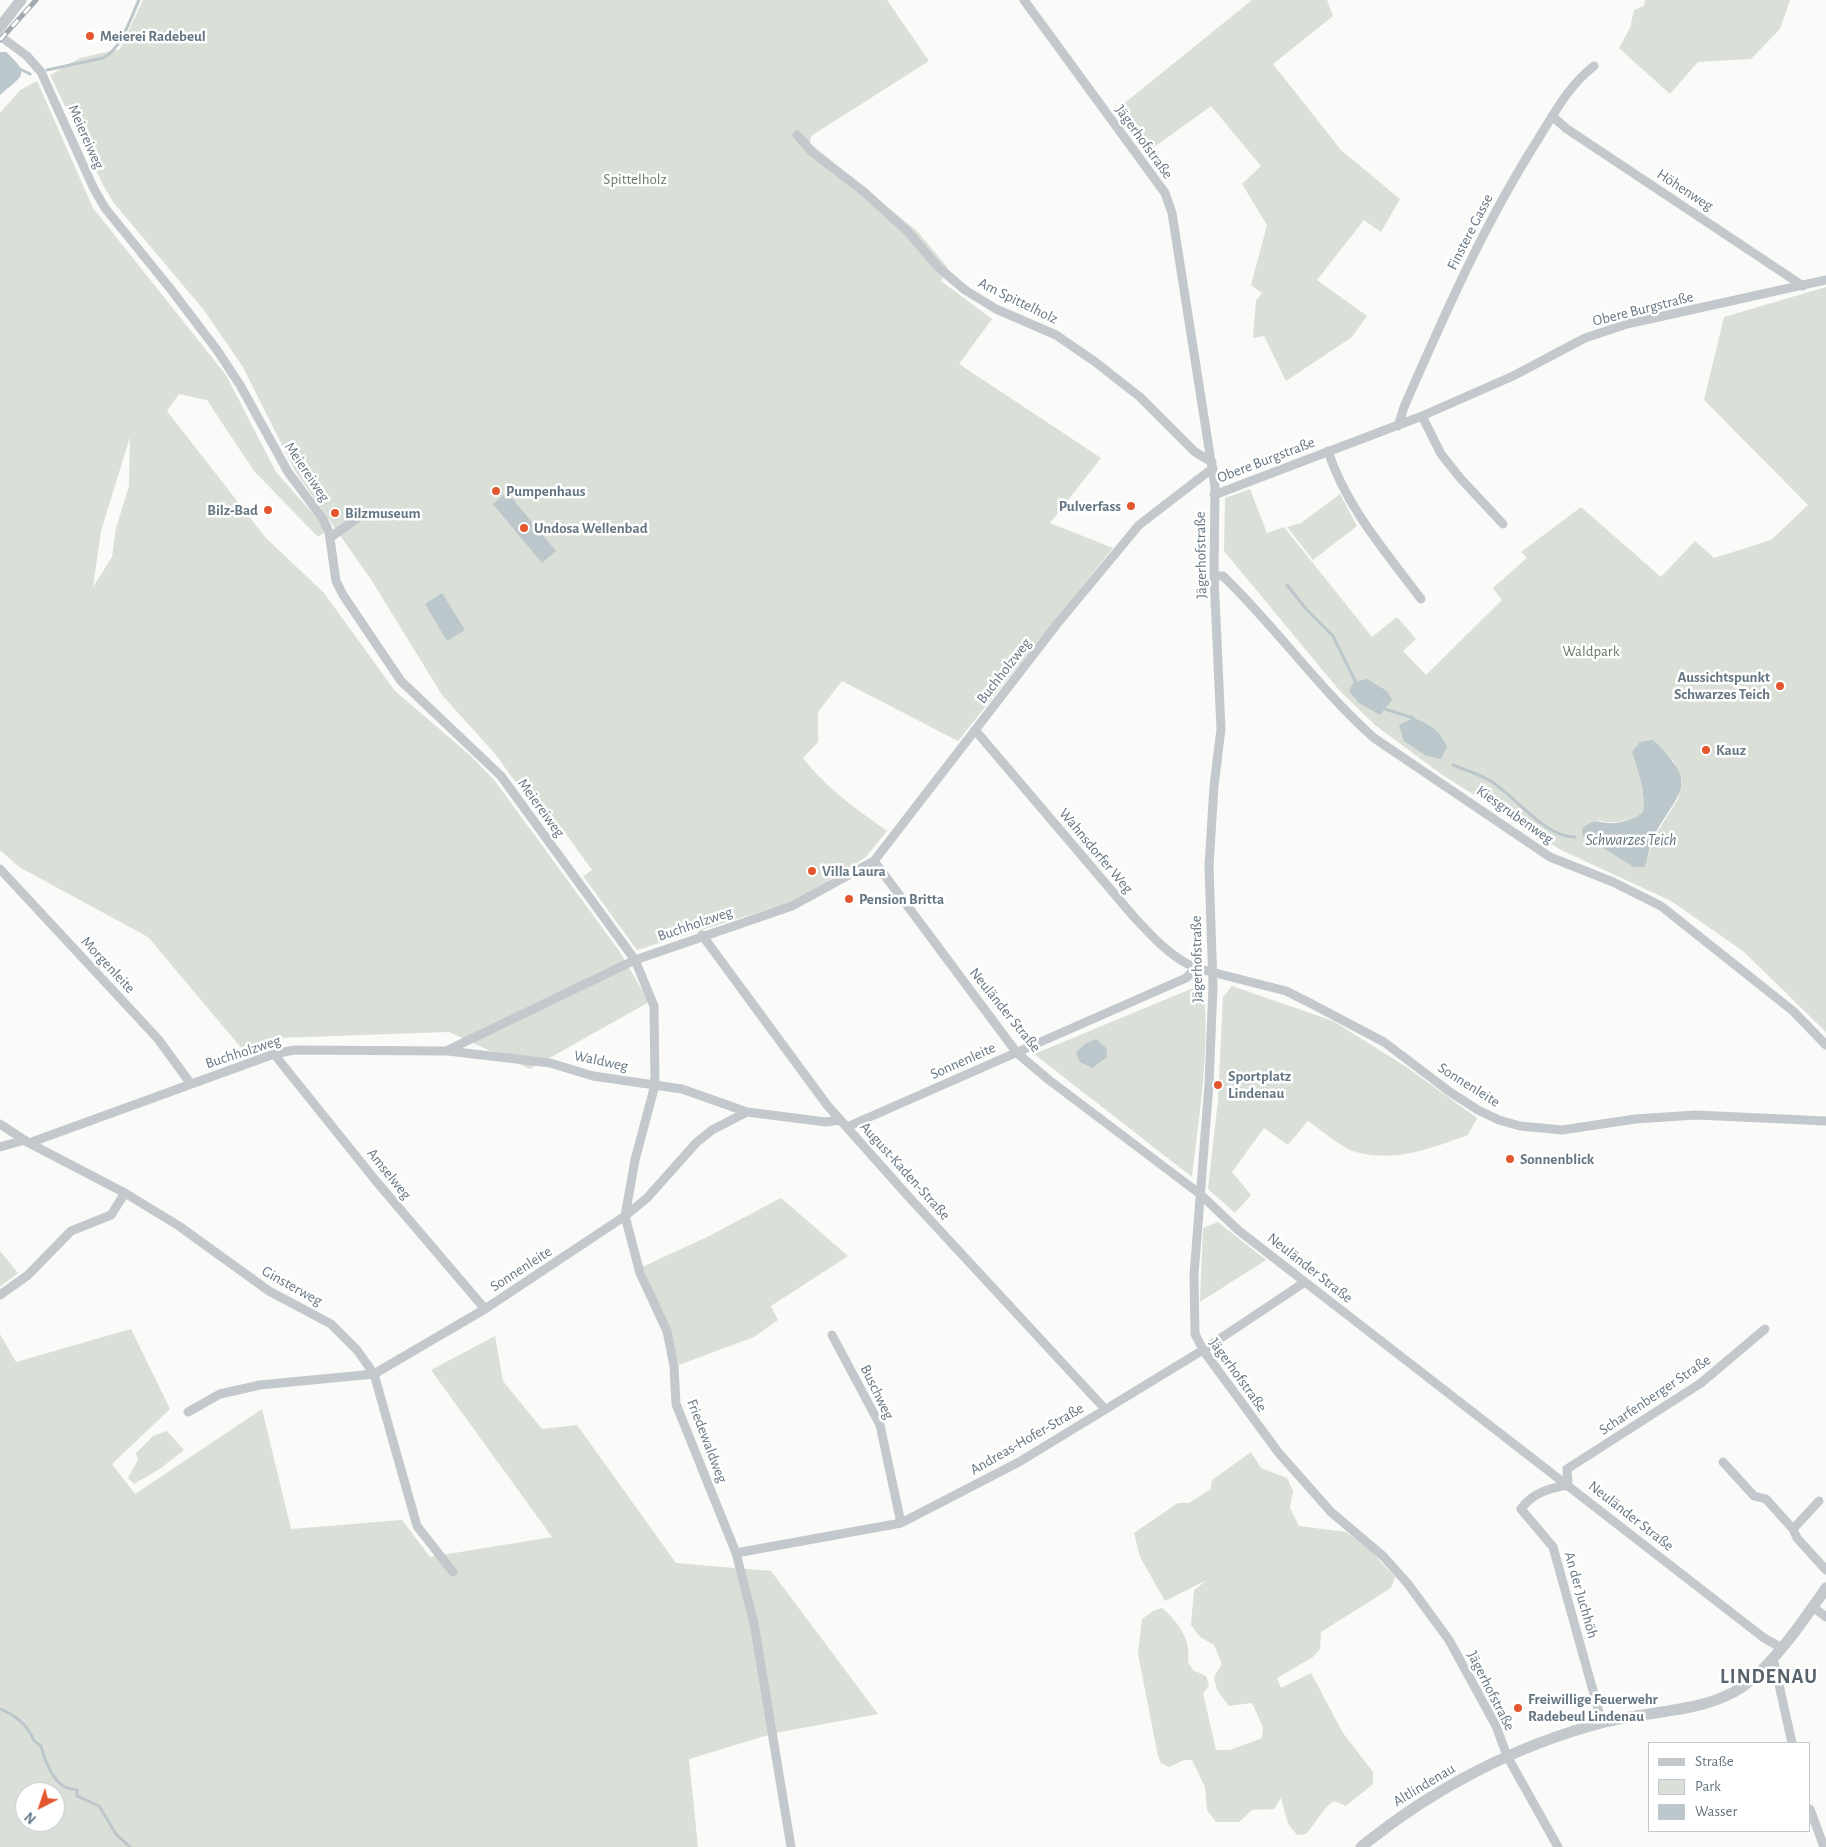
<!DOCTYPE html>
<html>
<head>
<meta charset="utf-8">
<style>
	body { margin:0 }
	#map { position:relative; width:1826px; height:1847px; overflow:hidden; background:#fafaf8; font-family:"Alegreya Sans",sans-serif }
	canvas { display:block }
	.legend { position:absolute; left:1648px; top:1742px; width:162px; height:90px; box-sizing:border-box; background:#fff; border:1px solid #c1c8cd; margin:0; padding:6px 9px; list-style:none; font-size:15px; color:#657683 }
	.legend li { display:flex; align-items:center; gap:10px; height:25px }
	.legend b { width:25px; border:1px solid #c1c8cd }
	.north { position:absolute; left:15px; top:1782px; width:50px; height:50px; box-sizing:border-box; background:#fff; border:1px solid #c1c8cd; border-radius:50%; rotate:221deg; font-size:14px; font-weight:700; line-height:20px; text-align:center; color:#657683 }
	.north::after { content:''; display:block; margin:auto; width:18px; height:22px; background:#e4572e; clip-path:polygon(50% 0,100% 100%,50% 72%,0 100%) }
</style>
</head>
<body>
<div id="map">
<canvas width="1826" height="1847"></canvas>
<ul class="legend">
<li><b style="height:6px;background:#c3c8cc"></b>Straße</li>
<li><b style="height:14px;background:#dadfd7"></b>Park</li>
<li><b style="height:14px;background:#bbc7cb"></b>Wasser</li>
</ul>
<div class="north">N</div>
</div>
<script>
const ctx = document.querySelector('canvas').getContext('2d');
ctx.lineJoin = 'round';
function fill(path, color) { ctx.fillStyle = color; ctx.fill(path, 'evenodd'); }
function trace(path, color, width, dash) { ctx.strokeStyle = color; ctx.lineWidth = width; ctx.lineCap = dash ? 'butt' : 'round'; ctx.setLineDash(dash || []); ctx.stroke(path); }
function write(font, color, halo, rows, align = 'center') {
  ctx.font = font + ' "Alegreya Sans",sans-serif'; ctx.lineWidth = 5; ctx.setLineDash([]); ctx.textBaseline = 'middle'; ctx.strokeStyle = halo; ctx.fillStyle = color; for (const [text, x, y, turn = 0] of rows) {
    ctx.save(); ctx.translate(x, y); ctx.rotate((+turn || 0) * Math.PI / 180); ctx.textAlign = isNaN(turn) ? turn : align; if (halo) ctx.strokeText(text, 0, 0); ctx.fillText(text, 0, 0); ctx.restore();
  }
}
fill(new Path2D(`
	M143,0H887L929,61L811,136L810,143L918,232L948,268L941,281L992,319L959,364L1101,458L1050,523L1113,548L958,741L842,681L818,712V742L803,758C826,788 856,809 887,831L866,857L795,901L637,950L583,876L592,870L561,827L552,833L496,755L442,695L372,581L295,471L243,367L203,309L113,202L103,185L50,75L80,58L120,49Z
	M1252,0H1327L1333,16L1273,64L1341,150L1400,199L1381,232L1364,220L1317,280L1367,316L1352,337L1286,381L1264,336L1253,338L1256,301L1262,293L1251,285L1267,225L1242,184L1261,166L1211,106L1146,153L1116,110Z
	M1645,0H1790L1780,29L1751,59L1698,62L1670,94L1619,48L1630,28L1634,10L1644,6Z
	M37,81L93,208L226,375L276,472L323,525L325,532L318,537L254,471L207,400L179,394L167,411L266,538L324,593L395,691L471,756L495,781L620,952L649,1002L530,1069L449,1032L276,1038L243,1050L148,937L19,867L0,850V113L20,90ZM130,437L129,486L116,528L112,557L93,587L101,531Z
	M1826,287V1032L1743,951L1671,901L1561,850L1441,774L1375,725L1339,690L1224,551L1225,498L1250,489L1267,533L1284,527L1372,637L1397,617L1416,639L1403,651L1426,675L1502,600L1493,588L1527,558L1521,552L1581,507L1661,577L1695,541L1714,558L1771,540L1808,505L1704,400L1724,317ZM1632,752L1673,760L1682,782L1678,799L1653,839L1645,867L1598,820C1614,825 1630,821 1643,812C1646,790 1638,773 1632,752Z
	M1340,494L1357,526L1313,560L1287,527L1301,523Z
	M1203,984C1211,1044 1199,1116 1192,1177L1034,1054Z
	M1232,986L1333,1021L1408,1068L1477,1118L1468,1135C1430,1148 1398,1163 1356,1152C1343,1149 1320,1129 1308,1121L1288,1145L1264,1128L1232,1172L1251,1195L1235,1213L1208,1189L1218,1100L1223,997Z
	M781,1198L848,1256L771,1306L778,1320L754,1337L679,1365L669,1330L642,1267L709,1236Z
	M1218,1222L1266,1260L1200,1302L1203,1228Z
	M0,1251L18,1273L0,1287Z
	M131,1329L170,1409L112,1464L135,1494L262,1409L291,1529L402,1520L430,1557L552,1537L431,1370L495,1336L503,1381L542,1429L577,1425L676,1563L771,1571L878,1714L775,1733L689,1759L698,1847H0V1334L16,1362ZM25,1792H55V1822H25Z
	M167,1431L184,1450L161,1468L134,1484L128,1478L138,1460L136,1453L153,1436Z
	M1251,1452L1261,1468L1287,1478L1293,1491L1290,1508L1299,1526L1346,1532L1368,1548L1395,1577L1391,1588L1321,1632L1320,1649L1313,1657L1277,1678L1281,1688L1311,1673L1343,1733L1373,1772V1784L1346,1806L1334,1801C1322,1808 1316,1824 1306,1834L1297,1835L1288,1824L1281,1798L1274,1809L1252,1810L1239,1822H1216L1207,1810L1205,1787L1192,1760H1184L1169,1767L1161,1763L1158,1756L1138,1654L1142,1619L1153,1611L1162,1608C1178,1621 1192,1642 1188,1662L1193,1670L1206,1676L1209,1686L1203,1693L1216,1750H1230L1262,1738L1263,1727L1252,1703L1229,1706L1217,1690L1214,1677L1222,1664L1214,1645L1200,1637L1191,1625L1194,1590L1207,1580L1165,1601L1140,1557L1134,1533L1178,1503H1189L1211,1489L1212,1480Z`), '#dadfd7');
fill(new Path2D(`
	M0,52H6C31,75 23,75 0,95Z
	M507,492L556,551L542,563L493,504Z
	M442,593L465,630L447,641L425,604Z
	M1367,679L1387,691L1392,700L1380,715L1359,703L1349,691L1354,682Z
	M1413,718C1429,723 1440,731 1447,747L1441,759L1425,755L1404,741L1399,725Z
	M1653,740C1702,787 1678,790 1653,838C1649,847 1648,858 1645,867H1634L1583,836L1582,829C1592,819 1596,822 1608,823C1620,824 1634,819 1643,812C1646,790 1638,773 1632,752L1640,742Z
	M1096,1039L1107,1049L1106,1058L1092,1068L1080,1062L1076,1052L1085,1044Z`), '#bbc7cb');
trace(new Path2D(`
	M20,69L30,74
	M47,70L103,58C122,48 130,19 139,0
	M1287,585L1307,610L1333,636L1356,683
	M1382,708L1413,718L1415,721
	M1453,765C1465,770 1478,774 1489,780C1516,796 1545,838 1575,837
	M0,1709C15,1715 28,1726 34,1741L41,1746C44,1759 52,1780 65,1787C69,1789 74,1789 77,1790V1796L99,1806L116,1834L130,1847`), '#bbc7cb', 3);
trace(new Path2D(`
	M1024,0L1165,193L1172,213L1215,487L1214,576L1221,729L1214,786L1209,866L1213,986L1209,1084L1194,1275L1195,1334L1203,1350L1278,1452L1331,1512L1383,1556L1408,1584L1449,1640L1496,1726L1507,1756L1558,1847
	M0,36L27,56L41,72L94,189L105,208L169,287L217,350L240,385L288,472L323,519L329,532L336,581L343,595L401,681L501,776L635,960L654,1006L655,1085L635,1160L625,1216L640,1273L667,1331L674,1366L676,1404L736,1553L754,1623L791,1847
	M1552,116L1567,129L1803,286
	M797,135L812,152L863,191L908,232L938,267L965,290L996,309L1056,335L1094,361L1140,397L1195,452L1212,462
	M1422,416L1441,454L1461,479L1503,524
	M1398,426L1404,407C1444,316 1483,226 1537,141C1554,114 1568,86 1594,66
	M1328,451C1346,507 1386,552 1421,599
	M1214,495L1422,416L1513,376L1585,338L1627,324L1826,280
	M331,537L359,517
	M1214,576H1223C1276,627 1319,689 1374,738L1550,857L1613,882L1661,906L1793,1011L1826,1045
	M975,730L1134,917C1152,936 1171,958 1196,968L1286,991L1310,1003L1384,1042L1450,1092L1478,1110L1499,1120L1520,1126L1562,1130L1635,1119L1696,1115L1826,1121
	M874,861L1017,1053L1049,1080L1200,1194L1238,1230L1305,1282L1764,1638L1780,1647
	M0,869L158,1039L191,1084
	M702,935L827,1105L907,1195L1105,1409
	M448,1051L550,1063L593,1076L682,1089L747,1112
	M274,1054L376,1181L485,1309
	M0,1124L29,1143L125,1193L179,1226L269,1291L331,1324L357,1350L374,1374L417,1526L453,1572
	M847,1127L1186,978L1196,968
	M29,1143L274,1054L294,1050L446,1051L635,960L792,906L874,861L1057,624L1139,525L1213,468
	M0,1147L25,1140
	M0,1295L28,1275L71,1231L111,1215L125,1193
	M832,1335L880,1425L901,1523
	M188,1412L220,1394L260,1385L374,1374L485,1309L625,1216L647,1198L696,1143L712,1130L747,1112L826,1122L840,1120
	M1723,1462L1754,1496L1766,1499L1793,1529L1797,1538L1826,1570
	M1793,1529L1819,1501
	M736,1553L901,1523L1019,1462L1203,1350L1305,1282
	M1813,1607L1826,1617
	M1773,1658L1792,1743
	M1602,1723L1553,1547L1521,1509C1532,1493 1550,1488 1568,1485L1567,1469L1701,1383L1765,1329
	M1810,1809L1824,1847`), '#c3c8cc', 9);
trace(new Path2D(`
	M0,27L21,0
	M1361,1847C1432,1789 1516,1745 1605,1722C1647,1711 1695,1713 1734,1692C1768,1673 1804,1620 1826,1588`), '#c3c8cc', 11);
const rail = new Path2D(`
	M0,40L36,0`);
trace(rail, '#a2aab0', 5);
trace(rail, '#fff', 3, [9]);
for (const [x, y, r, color] of [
	[90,36,5,"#e4572e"],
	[496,491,5,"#e4572e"],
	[1131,506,5,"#e4572e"],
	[268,510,5,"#e4572e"],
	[335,513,5,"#e4572e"],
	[524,528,5,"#e4572e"],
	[1780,686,5,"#e4572e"],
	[1706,750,5,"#e4572e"],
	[812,871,5,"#e4572e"],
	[849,899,5,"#e4572e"],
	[1218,1085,5,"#e4572e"],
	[1510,1159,5,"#e4572e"],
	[1518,1708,5,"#e4572e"]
]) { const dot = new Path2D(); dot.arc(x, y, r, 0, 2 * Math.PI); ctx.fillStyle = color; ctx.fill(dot); trace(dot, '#fff', 2); }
write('bold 15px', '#657683', '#fff', [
	["Meierei Radebeul",100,36],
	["Pumpenhaus",506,491],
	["Pulverfass",1121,506,"right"],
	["Bilz-Bad",258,510,"right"],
	["Bilzmuseum",345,513],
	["Undosa Wellenbad",534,528],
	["Aussichtspunkt",1770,677,"right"],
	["Schwarzes Teich",1770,694,"right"],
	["Kauz",1716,750],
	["Villa Laura",822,871],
	["Pension Britta",859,899],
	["Sportplatz",1228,1076],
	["Lindenau",1228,1093],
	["Sonnenblick",1520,1159],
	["Freiwillige Feuerwehr",1528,1699],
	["Radebeul Lindenau",1528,1716]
], 'left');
write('15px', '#657683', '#fff', [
	["Meiereiweg",86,137,66],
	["Jägerhofstraße",1144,142,54],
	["Höhenweg",1685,190,33],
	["Finstere Gasse",1470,232,-63],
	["Am Spittelholz",1018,301,26],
	["Obere Burgstraße",1643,309,-14],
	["Obere Burgstraße",1266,460,-21],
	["Meiereiweg",307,472,56],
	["Jägerhofstraße",1201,555,-91],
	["Buchholzweg",1004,671,-52],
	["Meiereiweg",541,808,54],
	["Kiesgrubenweg",1515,815,35],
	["Wahnsdorfer Weg",1096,851,50],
	["Buchholzweg",695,924,-19],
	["Jägerhofstraße",1197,959,-91],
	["Morgenleite",108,965,47],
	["Neuländer Straße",1005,1010,51],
	["Buchholzweg",243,1052,-18],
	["Waldweg",601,1061,12],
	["Sonnenleite",963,1061,-24],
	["Sonnenleite",1469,1085,32],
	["August-Kaden-Straße",905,1171,48],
	["Amselweg",389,1174,51],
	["Neuländer Straße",1310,1268,38],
	["Sonnenleite",521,1269,-33],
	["Ginsterweg",292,1286,29],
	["Jägerhofstraße",1238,1375,54],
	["Buschweg",877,1392,64],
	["Scharfenberger Straße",1655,1395,-34],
	["Andreas-Hofer-Straße",1027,1439,-30],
	["Friedewaldweg",707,1441,69],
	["Neuländer Straße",1631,1516,38],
	["An der Juchhöh",1581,1595,74],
	["Jägerhofstraße",1491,1691,63],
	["Altlindenau",1424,1785,-31]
]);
write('15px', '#687a64', '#fff', [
	["Spittelholz",635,179],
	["Waldpark",1591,651]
]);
write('italic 16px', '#60757c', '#fff', [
	["Schwarzes Teich",1631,840]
]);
ctx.letterSpacing = '1px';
write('bold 20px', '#57646e', '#fff', [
	["LINDENAU",1769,1677]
]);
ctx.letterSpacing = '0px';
</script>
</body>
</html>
